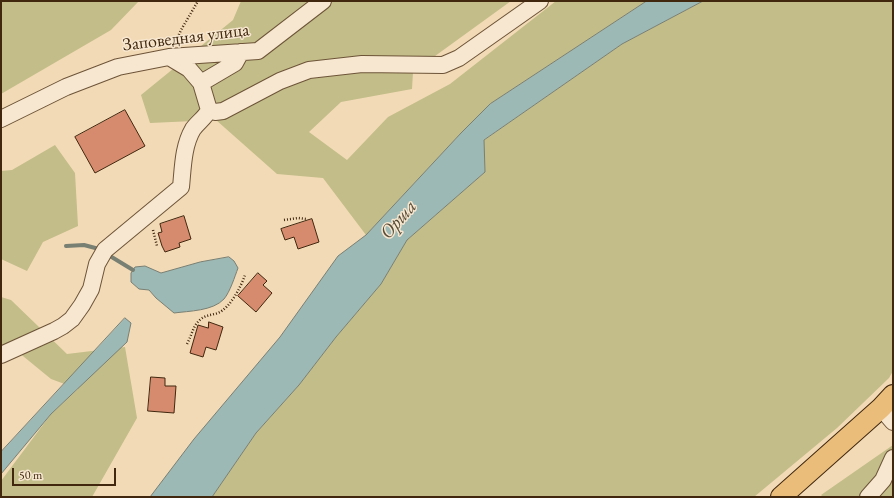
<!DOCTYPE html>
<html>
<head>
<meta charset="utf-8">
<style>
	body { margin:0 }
	#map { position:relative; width:894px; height:498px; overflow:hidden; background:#f3dab6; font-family:"EB Garamond",serif }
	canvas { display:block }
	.frame { position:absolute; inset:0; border:2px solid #40270e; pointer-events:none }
	.scale { position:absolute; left:12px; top:468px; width:104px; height:18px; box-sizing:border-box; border:2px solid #40270e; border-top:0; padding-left:5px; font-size:12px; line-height:14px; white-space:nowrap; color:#40270e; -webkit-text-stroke:3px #f7e7d0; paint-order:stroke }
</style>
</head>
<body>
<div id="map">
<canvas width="894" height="498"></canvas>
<div class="frame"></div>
<div class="scale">50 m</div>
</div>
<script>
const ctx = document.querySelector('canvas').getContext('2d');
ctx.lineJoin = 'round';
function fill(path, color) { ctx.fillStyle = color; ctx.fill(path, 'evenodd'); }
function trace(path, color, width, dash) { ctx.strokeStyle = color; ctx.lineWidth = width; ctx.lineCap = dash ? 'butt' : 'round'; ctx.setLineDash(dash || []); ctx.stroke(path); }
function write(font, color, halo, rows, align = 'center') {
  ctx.font = font + ' "EB Garamond",serif'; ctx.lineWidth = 3; ctx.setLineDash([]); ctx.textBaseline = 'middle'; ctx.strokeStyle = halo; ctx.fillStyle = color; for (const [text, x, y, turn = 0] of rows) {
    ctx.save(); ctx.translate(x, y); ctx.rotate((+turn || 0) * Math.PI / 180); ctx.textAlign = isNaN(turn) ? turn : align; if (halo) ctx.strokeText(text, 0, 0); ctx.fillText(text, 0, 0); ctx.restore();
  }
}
fill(new Path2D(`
	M1,1H139L111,30L1,94Z
	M241,1H511L413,72L412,89L341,102L309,132L347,160L388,117L450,84L556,1H647L490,104L461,133L366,235L323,178L277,174L216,120L150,123L141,95L233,20Z
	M703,1H893V371L889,378L837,428L754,497H212L256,433L299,385L336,337L381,284L407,240L485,172L483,141L622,44Z
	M55,145L75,173L78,226L43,242L27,271L1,259V171L12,170Z
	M1,297L11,300L67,354L125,347L137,418L92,497H1V481L51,414L78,389L51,379L12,347L1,351Z
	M893,445V497H823L821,495Z`), '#c2bd89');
const water = new Path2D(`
	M647,1H703L622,44L484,140L485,172L407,240L381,284L336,337L299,385L256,433L212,497H150L194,439L280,337L338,256L366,235L461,133L490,104Z
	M229,257L234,261L238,268C235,276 230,292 224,299C213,311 189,311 174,313L156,298L149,290L139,289L131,282V273L135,267L145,266L161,273L200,262Z
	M125,318L131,323L127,342L51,414L1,474V452Z`);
fill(water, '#9db9b6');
trace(water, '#787f73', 1);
trace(new Path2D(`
	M66,246L84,245L99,249
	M110,256L133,270`), '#787f73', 4);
const building = new Path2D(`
	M125,110L145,146L95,173L75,137Z
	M184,216L191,239L179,243L180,247L165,252L162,246L158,233L162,232L160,224Z
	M312,219L319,242L298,249L294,237L285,240L281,229Z
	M258,273L267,281L263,285L272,293L256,312L238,296Z
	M209,322L223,327L216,350L206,347L203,357L190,353L198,325L208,328Z
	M151,377L165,378V386H176L174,413L148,411Z`);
fill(building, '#d68b6e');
trace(building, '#40270e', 1);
const minor = new Path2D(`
	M201,83L235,63L241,52
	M209,110L215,112L223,111L280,81L309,70L362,64L443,65L459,58L540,1
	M1,119L66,87L118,67L169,57L258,51L323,1
	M1,355L54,331L63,326L72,319L82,305L91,289L97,264L105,250L181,187C183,167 183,146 193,129C198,122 205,118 209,110L201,83L189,69L169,57
	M881,408L893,422
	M868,497L883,480L893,458`);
const major = new Path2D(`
	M781,497L881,408L893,395`);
trace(minor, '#6d5438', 18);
trace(major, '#40270e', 22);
trace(new Path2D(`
	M175,43L181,30L198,1
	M284,220L298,218L306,219
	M153,230L157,246
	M187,344C192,335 193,325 201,319C206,315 212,315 218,313C230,308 241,287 245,275`), '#40270e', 2.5, [1, 2]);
trace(minor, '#f7e7d0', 16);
trace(major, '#eabd7b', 20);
write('18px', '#40270e', '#f7e7d0', [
	["Заповедная улица",186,38,-7]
]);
write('italic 19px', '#574c38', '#f7e7d0', [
	["Орша",399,220,-49]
]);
</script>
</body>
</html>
